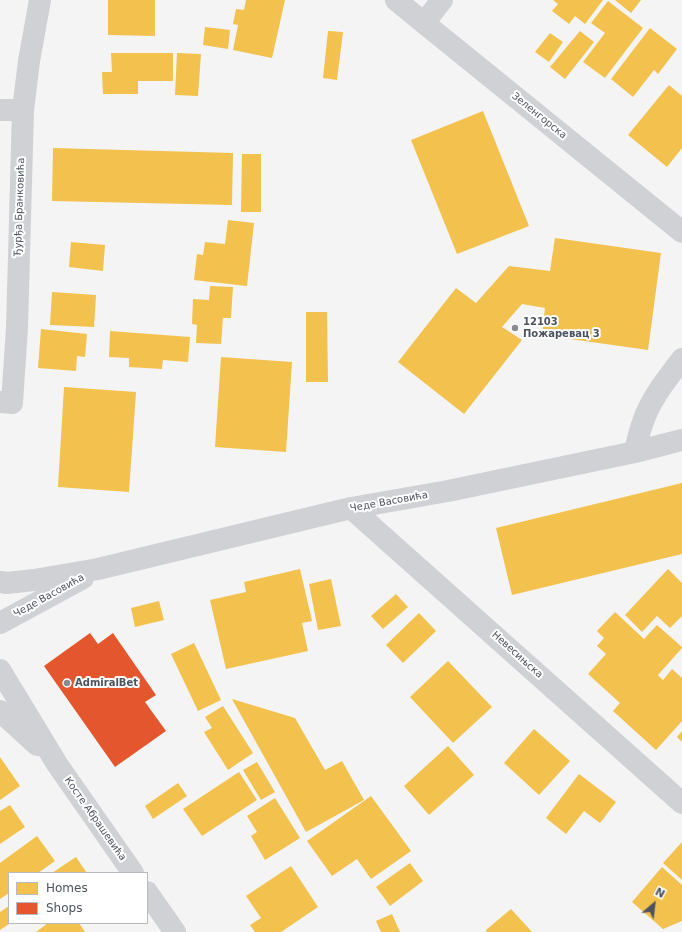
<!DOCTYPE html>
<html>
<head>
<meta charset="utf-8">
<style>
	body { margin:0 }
	#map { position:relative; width:682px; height:932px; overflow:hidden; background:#f4f4f4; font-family:"DejaVu Sans",sans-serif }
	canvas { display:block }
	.legend { position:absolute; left:8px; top:872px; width:140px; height:52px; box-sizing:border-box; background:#fff; border:1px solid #b7babf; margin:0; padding:5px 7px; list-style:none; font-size:12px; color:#4c535e }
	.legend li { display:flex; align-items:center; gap:8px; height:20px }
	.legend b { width:20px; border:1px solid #b7babf }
	.north { position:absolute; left:634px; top:884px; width:40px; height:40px; -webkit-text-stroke:3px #fff; paint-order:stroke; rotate:28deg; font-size:11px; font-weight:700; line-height:16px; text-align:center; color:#4c535e }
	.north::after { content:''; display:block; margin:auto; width:14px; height:18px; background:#4c535e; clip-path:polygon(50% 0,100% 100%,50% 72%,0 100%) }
</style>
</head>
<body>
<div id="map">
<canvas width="682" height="932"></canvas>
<ul class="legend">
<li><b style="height:11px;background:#f2c14e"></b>Homes</li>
<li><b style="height:11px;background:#e4572e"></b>Shops</li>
</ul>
<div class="north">N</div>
</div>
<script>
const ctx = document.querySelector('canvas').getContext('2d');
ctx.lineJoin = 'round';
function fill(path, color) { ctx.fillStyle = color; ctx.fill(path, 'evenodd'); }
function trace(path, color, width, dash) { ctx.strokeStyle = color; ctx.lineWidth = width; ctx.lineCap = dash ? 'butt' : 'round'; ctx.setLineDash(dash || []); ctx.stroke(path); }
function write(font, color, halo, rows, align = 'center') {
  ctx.font = font + ' "DejaVu Sans",sans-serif'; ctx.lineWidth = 4; ctx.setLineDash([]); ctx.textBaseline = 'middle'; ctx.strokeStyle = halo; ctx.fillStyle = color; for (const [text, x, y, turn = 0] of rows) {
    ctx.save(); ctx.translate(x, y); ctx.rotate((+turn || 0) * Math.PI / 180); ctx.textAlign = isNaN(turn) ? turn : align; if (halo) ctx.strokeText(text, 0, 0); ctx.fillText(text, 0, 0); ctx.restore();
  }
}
fill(new Path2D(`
	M108,0H155V36L108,35Z
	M246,0H285L272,58L233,50L238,25L233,24L236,9L244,10Z
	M553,0H603L585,24L575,16L569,24L552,11L558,4Z
	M615,0H641L631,13Z
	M608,1L643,28L605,78L583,62L605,33L591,23Z
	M205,27L230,30L228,49L203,45Z
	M650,28L677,49L658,74L654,70L633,97L611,79Z
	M328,31L343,32L337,80L323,78Z
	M580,31L594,42L565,79L550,67Z
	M550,33L563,42L549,62L535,52Z
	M111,53H173V81H138V94H103L102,72H112Z
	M177,53L201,54L198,96L175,95Z
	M669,85L682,96V148L667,167L628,135Z
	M483,111L529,226L457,254L411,140Z
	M53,148L233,153L232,205L52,201Z
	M242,154H261V212H241Z
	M228,220L254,223L247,286L194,280L197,254L203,255L205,242L225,244Z
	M555,238L661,253L648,350L542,335L545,308L522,304L502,327L522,340L464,414L398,362L456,288L476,303L509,266L550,271Z
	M71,242L105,245L103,271L69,267Z
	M210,286L233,287L231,318H223L221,344L196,343L197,325L192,324L193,299L209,300Z
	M52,292L96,295L94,327L50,325Z
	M306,312H327L328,382H306Z
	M41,329L87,334L85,357L77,356L76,371L38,368Z
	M110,331L190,337L188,362L163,360L162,369L129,367V358L109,357Z
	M221,357L292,362L286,452L215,447Z
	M64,387L136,392L129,492L58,487Z
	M682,483V554L512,595L496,528Z
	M300,569L312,621L302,623L308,651L226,669L210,600L246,592L244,582Z
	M668,569L682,583V616L670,628L657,616L642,632L625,615Z
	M331,579L341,626L318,630L309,584Z
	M396,594L408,607L383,629L371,616Z
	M159,601L164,620L135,627L131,608Z
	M615,612L644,639L657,625L682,647V648L658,675L663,680L672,669L682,678V721L656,750L613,711L620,703L588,674L606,654L597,646L604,638L597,631Z
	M419,613L436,631L403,663L386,645Z
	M194,643L221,700L198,711L171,654Z
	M448,661L492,707L453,743L410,697Z
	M232,699L295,718L325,770L342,761L364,800L306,832Z
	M223,706L253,753L228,770L204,732L212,728L205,717Z
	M534,729L570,761L539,795L504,763Z
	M682,731V742L677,737Z
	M448,746L474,775L429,815L404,786Z
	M0,757L20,786L0,800Z
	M257,762L275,792L261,800L243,770Z
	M239,772L257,800L202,836L183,809Z
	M579,774L616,802L600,823L584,811L566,834L546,818Z
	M178,783L187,796L153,819L145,806Z
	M371,796L411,851L371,879L357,859L332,876L307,841Z
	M275,798L300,838L265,860L251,836L257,832L247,816Z
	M10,805L25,827L0,844V811Z
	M37,836L55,861L38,873H9V893L0,899V863Z
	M682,842V880L663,863Z
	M76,857L87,873H52Z
	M410,863L423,881L390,906L376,887Z
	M291,866L318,907L281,932H255L250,925L261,918L246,896Z
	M662,867L682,885V921L663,929L632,902Z
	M9,906V924L0,930V912Z
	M511,909L532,932H487L486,930Z
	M392,914L400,932H381L376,921Z
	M48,923H79L85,932H36Z`), '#f2c14e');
fill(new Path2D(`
	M90,633L98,644L113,633L156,695L145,702L166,731L115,767L44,666Z`), '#e4572e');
trace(new Path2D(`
	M396,0L424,23L682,232
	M424,23L442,0
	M0,110H23
	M0,402L12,403L17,328L23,110L29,61L40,0
	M635,452C637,442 639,432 643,422C651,398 667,379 682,359
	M351,508L682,803
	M0,582L7,583L34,580L98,569L351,508L448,491L635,452L682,440
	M0,623L83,578
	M0,670L57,764L133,873
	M0,711L37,745
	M147,892L175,932`), '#cfd1d4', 22);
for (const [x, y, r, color] of [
	[515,328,4,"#878b92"],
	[67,683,4,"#878b92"]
]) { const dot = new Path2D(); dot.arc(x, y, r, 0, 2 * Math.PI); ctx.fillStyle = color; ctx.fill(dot); trace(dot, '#fff', 1.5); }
write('10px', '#4c535e', '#fff', [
	["Зеленгорска",539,116,39],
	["Ђурђа Бранковића",20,207,-88],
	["Чеде Васовића",389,502,-10],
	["Чеде Васовића",49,596,-29],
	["Невесињска",517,655,42],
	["Косте Абрашевића",95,819,55]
]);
write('bold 10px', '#4c535e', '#fff', [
	["12103",523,322],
	["Пожаревац 3",523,334],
	["AdmiralBet",75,683]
], 'left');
</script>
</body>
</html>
